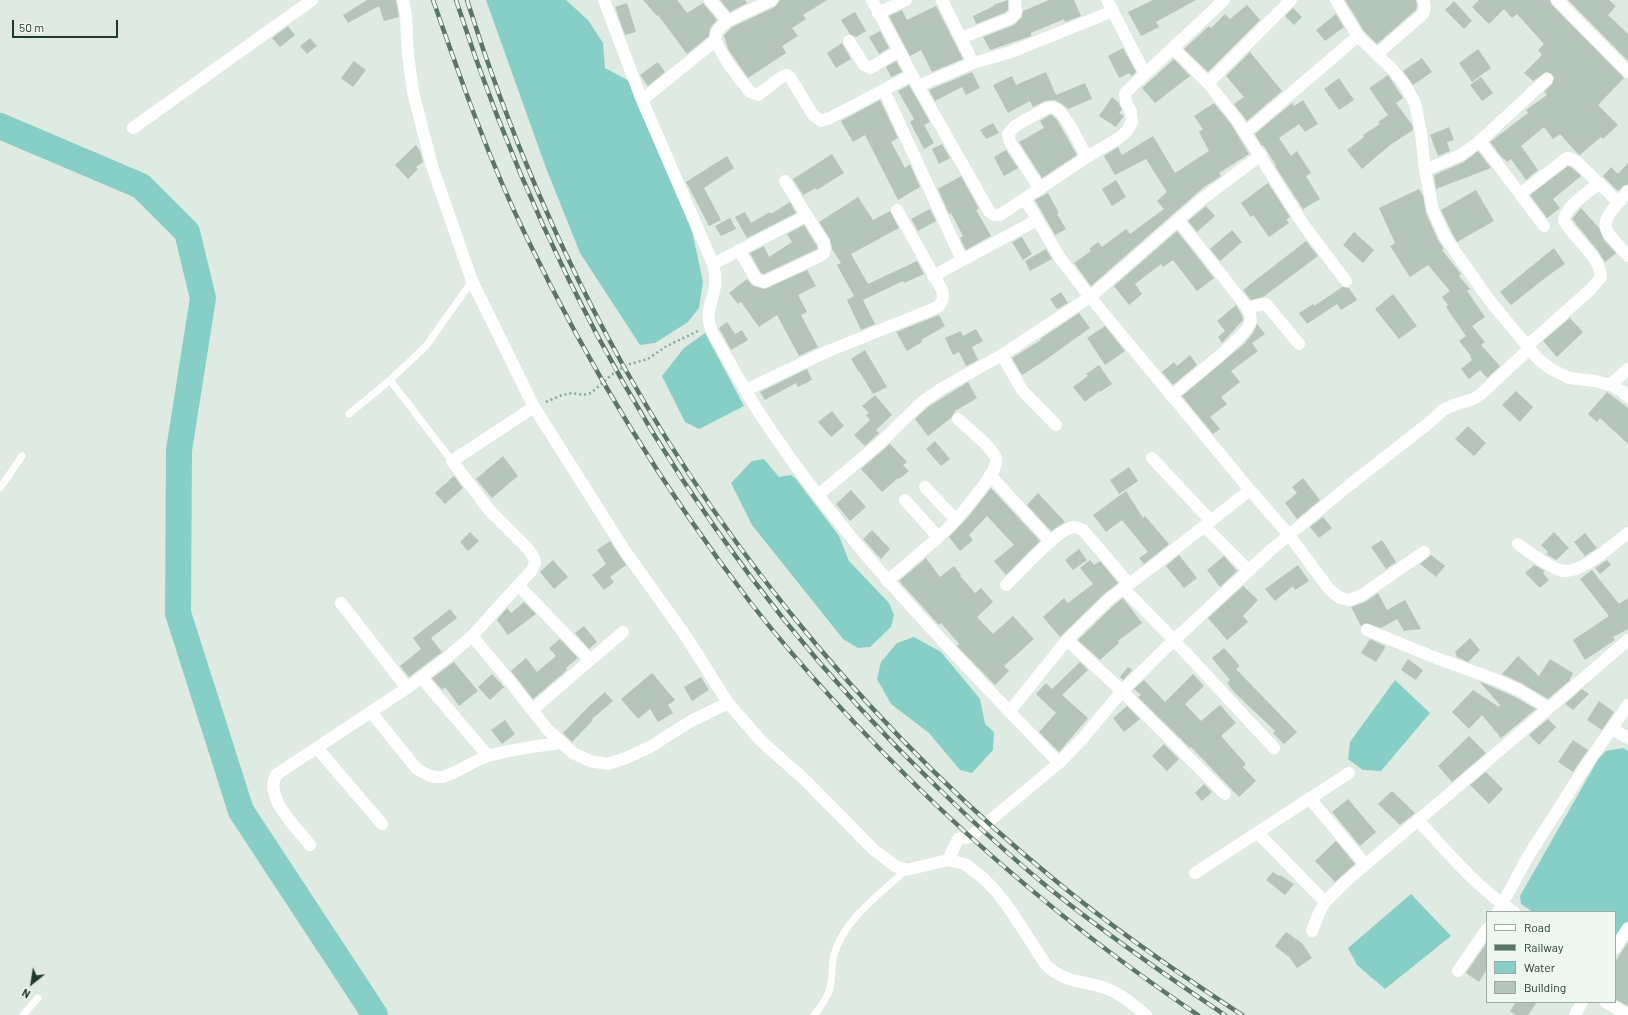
<!DOCTYPE html>
<html>
<head>
<meta charset="utf-8">
<style>
	body { margin:0 }
	#map { position:relative; width:1628px; height:1015px; overflow:hidden; background:#dfeae2; font-family:Barlow,sans-serif }
	canvas { display:block }
	.legend { position:absolute; left:1486px; top:911px; width:130px; height:92px; box-sizing:border-box; background:#eff7f1; border:1px solid #9caba2; margin:0; padding:5px 7px; list-style:none; font-size:12px; color:#203a2c }
	.legend li { display:flex; align-items:center; gap:8px; height:20px }
	.legend b { width:20px; border:1px solid #9caba2 }
	.north { position:absolute; left:12px; top:963px; width:40px; height:40px; -webkit-text-stroke:3px #eff7f1; paint-order:stroke; rotate:210deg; font-size:11px; font-weight:700; line-height:16px; text-align:center; color:#203a2c }
	.north::after { content:''; display:block; margin:auto; width:14px; height:18px; background:#203a2c; clip-path:polygon(50% 0,100% 100%,50% 72%,0 100%) }
	.scale { position:absolute; left:12px; top:20px; width:106px; height:18px; box-sizing:border-box; border:2px solid #203a2c; border-top:0; padding-left:5px; font-size:12px; line-height:14px; white-space:nowrap; color:#203a2c; -webkit-text-stroke:3px #eff7f1; paint-order:stroke }
</style>
</head>
<body>
<div id="map">
<canvas width="1628" height="1015"></canvas>
<ul class="legend">
<li><b style="height:5px;background:#fff"></b>Road</li>
<li><b style="height:5px;background:#5b7667"></b>Railway</li>
<li><b style="height:11px;background:#87cfc6"></b>Water</li>
<li><b style="height:11px;background:#b5c5ba"></b>Building</li>
</ul>
<div class="north">N</div>
<div class="scale">50 m</div>
</div>
<script>
const ctx = document.querySelector('canvas').getContext('2d');
ctx.lineJoin = 'round';
function fill(path, color) { ctx.fillStyle = color; ctx.fill(path, 'evenodd'); }
function trace(path, color, width, dash) { ctx.strokeStyle = color; ctx.lineWidth = width; ctx.lineCap = dash ? 'butt' : 'round'; ctx.setLineDash(dash || []); ctx.stroke(path); }
fill(new Path2D(`
	M486,0H566L588,20L603,43L605,68L629,81L686,203L703,282L699,308L688,322L655,343L640,345L580,253L546,168Z
	M705,333L744,406L699,429L685,422L662,376L684,348Z
	M764,459L779,477L791,475L796,479L839,536L849,561L889,603L894,615L891,627L870,647L858,648L843,639L752,525L731,483L752,461Z
	M914,637L941,652L980,699L985,724L994,732L993,750L972,773L960,770L929,733L891,704L877,679L881,662L897,643Z
	M1395,680L1430,713L1381,771L1363,770L1348,759L1350,742Z
	M1623,748L1628,751V921L1615,942V912H1533L1521,904L1520,896L1599,758L1606,751Z
	M1411,894L1451,936L1385,989L1357,965L1348,948Z`), '#87cfc6');
trace(new Path2D(`
	M0,126L141,186L187,232L203,298L179,450L178,613L241,811L375,1015`), '#87cfc6', 26);
fill(new Path2D(`
	M367,0H396L399,17L384,21L379,6L348,23L343,15Z
	M643,0H677L687,13L703,3L717,20L710,28L709,36L687,54L658,15L657,16Z
	M720,0H745L747,3L730,12Z
	M780,0H827L803,15L806,19L792,28L798,36L782,46L786,53L748,78L728,49L724,35L732,27L775,7Z
	M1008,0V10L1006,12L976,24L973,16L994,6L993,5Z
	M1049,0H1074L1081,16L1065,22L1064,19L1031,33V36L990,50L983,37L1014,25L1022,17L1023,11Z
	M1153,0H1196L1156,22L1159,27L1141,36L1128,12Z
	M1345,0H1416L1417,6L1416,10L1377,44L1364,31Z
	M1479,0H1550L1552,5L1624,78L1598,105L1618,125L1603,139L1601,137L1580,155L1577,153L1560,134L1553,139L1544,127L1521,146L1538,170L1526,180L1511,159L1507,162L1504,158L1503,159L1490,142L1528,113L1526,110L1547,95L1544,92L1552,84L1554,78L1552,74L1546,72L1533,81L1524,73L1542,55L1538,50L1544,44L1517,14L1512,18L1504,9L1489,24L1472,7Z
	M1568,0H1609L1616,6L1608,15L1628,34V61Z
	M1454,1L1472,21L1464,29L1445,10Z
	M627,3L636,32L625,35L615,7Z
	M1247,5L1260,20L1208,72L1184,49L1209,26L1211,28L1225,14L1230,19Z
	M936,6L963,59L932,72L921,50L910,56L889,16L902,10L907,20Z
	M1293,8L1302,17L1294,25L1285,16Z
	M855,12L866,31L856,37L850,34L841,20Z
	M1336,14L1344,27L1325,41L1316,30Z
	M288,26L295,35L280,47L272,38Z
	M880,31L889,48L879,54L869,37Z
	M310,38L317,46L307,54L300,46Z
	M842,43L851,59L836,68L827,53Z
	M1123,48L1136,72L1132,76L1129,73L1119,78L1108,56Z
	M1478,49L1491,68L1472,82L1459,63Z
	M1250,52L1282,91L1247,121L1234,104L1244,97L1226,76Z
	M1422,58L1432,72L1413,85L1403,71Z
	M1174,59L1190,76L1155,103L1142,88Z
	M354,61L366,70L353,87L341,78Z
	M896,61L902,72L891,77L886,67Z
	M658,62L665,72L648,86L640,75Z
	M972,72L980,88L966,95L962,87L935,101L929,90Z
	M1046,72L1056,95L1085,83L1092,99L1068,109L1062,104L1055,100L1045,101L1033,107L1030,101L1008,113L993,85L1012,76L1016,85Z
	M1388,75L1403,98L1396,103L1412,125L1413,130L1390,145L1362,169L1347,150L1364,137L1363,135L1380,124L1378,122L1388,115L1369,88Z
	M1481,77L1493,93L1482,101L1470,85Z
	M1339,78L1354,100L1339,110L1324,89Z
	M909,85L930,122L924,125L934,143L924,149L910,122L914,119L898,91Z
	M1112,97L1118,102L1122,110L1119,113L1124,116L1116,127L1099,116Z
	M880,100L898,138L891,142L905,168L910,164L920,187L898,200L865,135L853,142L841,121Z
	M1303,100L1318,124L1305,132L1299,124L1279,138L1291,156L1297,151L1311,173L1306,176L1320,199L1303,209L1275,166L1276,165L1263,145L1262,146L1255,134L1292,103L1294,106Z
	M1214,103L1231,124L1249,154L1219,173L1221,176L1204,187L1091,286L1074,263L1091,251L1089,249L1098,242L1102,247L1126,229L1130,234L1164,209L1157,201L1167,192L1146,159L1115,175L1104,156L1118,147L1122,155L1153,136L1175,173L1209,151L1199,132L1203,129L1194,116Z
	M1050,115H1052L1057,120L1077,155L1042,178L1019,142L1044,128L1040,121Z
	M993,123L999,133L986,139L980,130Z
	M1449,127L1454,140L1447,142L1450,151L1438,156L1430,135Z
	M942,144L950,158L939,164L932,149Z
	M416,145L420,151L423,162L416,167L418,169L408,179L395,165Z
	M1006,150L1018,168L1004,176L994,157Z
	M1478,151L1491,168L1436,189L1434,175L1464,162Z
	M832,154L844,173L817,190L816,188L803,195L793,179Z
	M727,156L734,168L704,188L721,220L709,226L686,182Z
	M1628,163V184L1623,186L1618,191L1603,176L1611,167L1618,174Z
	M1568,166L1572,168L1581,176L1553,199L1560,208L1547,218L1530,195Z
	M961,176L979,209L976,210L991,236L966,250L960,238L963,236L951,213L949,214L938,189Z
	M1116,180L1126,197L1112,206L1102,189Z
	M1268,183L1290,217L1286,220L1289,223L1269,237L1253,215L1251,217L1241,203Z
	M1419,189L1423,196L1426,213L1438,240L1444,249L1442,250L1461,274L1459,276L1470,289L1467,291L1485,317L1472,326L1485,342L1481,345L1500,366L1487,378L1480,370L1469,379L1461,369L1472,360L1470,357L1471,356L1459,341L1466,336L1446,307L1448,305L1442,297L1450,291L1428,265L1410,277L1390,246L1395,243L1379,208Z
	M1476,190L1494,221L1457,242L1452,233L1441,210Z
	M1048,193L1059,213L1057,214L1066,229L1055,235L1035,200Z
	M858,197L873,220L890,211L899,228L851,254L868,284L917,261L924,274L904,283L903,281L863,300L875,324L861,330L847,300L854,296L837,265L841,263L832,249L830,239L819,222Z
	M790,202L796,213L747,238L735,217L745,212L751,223L770,212L771,214Z
	M1206,206L1215,216L1197,232L1188,221Z
	M1581,208L1599,228L1604,240L1616,253L1605,262L1598,251L1572,219Z
	M930,209L936,221L918,231L911,219Z
	M730,218L736,229L721,236L715,226Z
	M804,225L817,246V249L764,274L761,273L750,253L764,246L769,257L792,242L787,234Z
	M1232,230L1242,242L1220,261L1210,249Z
	M1177,231L1214,278L1197,291L1173,260L1163,267L1161,264L1135,284L1142,294L1129,305L1114,286Z
	M1354,232L1374,250L1363,263L1343,245Z
	M1022,237L1032,254L1023,260L1012,242Z
	M1306,241L1318,256L1263,297L1251,300L1243,290Z
	M1554,248L1565,264L1549,275L1511,305L1500,292Z
	M1046,249L1052,259L1030,271L1025,261Z
	M807,270L816,286L798,295L807,312L801,315L818,347L799,356L777,315L759,327L741,302L738,304L729,293L747,279L753,286L765,289Z
	M1342,287L1349,288L1357,300L1341,310L1337,304L1307,324L1299,313L1313,304L1314,306Z
	M1061,292L1068,303L1057,309L1050,299Z
	M1393,294L1417,326L1399,339L1375,309Z
	M1236,305L1242,315L1243,320L1222,343L1218,337L1225,331L1217,321Z
	M1079,313L1090,328L1041,363L1022,375L1012,358L1041,340L1040,339Z
	M939,315L945,326L921,340L922,342L907,351L896,332Z
	M1570,318L1583,332L1557,357L1543,341Z
	M727,322L735,334L742,330L748,340L731,350L719,328Z
	M1257,324L1265,334L1252,343L1258,351L1231,371L1240,382L1221,397L1227,404L1210,417L1220,429L1213,434L1182,396L1244,344L1253,333Z
	M1105,326L1125,351L1105,365L1087,338Z
	M976,329L983,341L972,347L978,360L966,366L959,352L953,355L945,338L961,331L963,336Z
	M865,350L887,387L873,394L859,371H858L851,359Z
	M1190,355L1197,365L1173,385L1162,372L1174,362L1177,366Z
	M1099,365L1112,384L1100,392L1099,391L1085,402L1073,387L1088,376L1086,374Z
	M807,369L812,380L798,387L796,383L765,400L760,392Z
	M968,382L977,398L955,411L951,418L928,436L915,419L928,407Z
	M1516,391L1533,407L1520,422L1502,405Z
	M1607,392L1628,408V444L1600,418L1597,422L1588,414Z
	M875,395L892,415L876,430L879,433L865,446L854,435L870,420L866,415L869,413L862,406Z
	M832,411L844,426L831,437L818,422Z
	M1468,426L1486,443L1474,456L1455,439Z
	M935,441L950,459L941,466L926,449Z
	M890,444L907,462L903,465L909,471L899,479L898,478L882,492L861,469Z
	M503,456L518,476L492,498L476,479Z
	M1129,467L1138,481L1119,494L1110,480Z
	M454,476L463,488L445,504L435,493Z
	M1303,478L1320,500L1297,519L1285,503L1297,493L1292,487Z
	M991,488L1040,541L1006,575L994,561L1014,545L987,516L969,535L973,540L960,551L949,537L969,516Z
	M851,490L866,507L850,521L836,504Z
	M1126,491L1143,518L1145,516L1169,544L1144,564L1139,558L1148,552L1122,520L1106,532L1093,515Z
	M1038,493L1065,522L1051,531L1027,505Z
	M1323,517L1332,528L1319,538L1310,527Z
	M872,530L890,549L881,559L863,539Z
	M470,532L479,541L468,551L460,542Z
	M1554,532L1569,548L1556,560L1546,554L1548,552L1541,545Z
	M1585,533L1597,548L1585,556L1574,542Z
	M1382,540L1396,562L1386,569L1371,547Z
	M610,541L626,565L610,577L614,582L604,590L592,575L606,564L597,550Z
	M1079,549L1087,560L1073,570L1065,560Z
	M1179,555L1197,578L1184,588L1166,566Z
	M1431,555L1445,566L1436,577L1420,564Z
	M1224,556L1237,571L1220,587L1207,570Z
	M926,558L940,577L954,566L961,575L960,576L975,593L981,588L993,602L977,617L993,634L1013,616L1034,639L1004,666L1009,671L995,685L957,646L959,644L941,623L939,625L899,581Z
	M553,560L568,577L554,589L540,572Z
	M1090,560L1094,565L1100,561L1118,583L1104,594L1060,637L1043,617L1064,598L1068,603L1093,584L1080,568Z
	M1607,560L1611,565L1600,574L1595,568Z
	M1298,565L1309,581L1295,590L1293,586L1275,601L1265,589Z
	M1534,565L1545,571L1543,573L1549,580L1540,588L1525,573Z
	M1592,570L1619,604L1628,598V629L1613,637L1615,640L1585,660L1573,640L1609,616L1580,579Z
	M1243,586L1258,600L1243,616L1248,622L1227,640L1208,618Z
	M1378,593L1387,610L1405,600L1421,629L1404,631L1397,619L1381,628L1366,623L1361,626L1351,607L1365,602Z
	M1123,598L1142,623L1118,641L1119,643L1100,660L1078,640L1114,605Z
	M524,602L536,614L508,635L497,620L507,608L511,613Z
	M450,609L457,618L431,638L442,652L409,677L400,666L421,649L413,638Z
	M584,626L597,642L589,649L575,633Z
	M1470,638L1480,650L1468,662L1457,657L1455,652Z
	M560,639L578,658L566,668L567,670L533,699L511,671L526,658L537,672L556,656L549,648Z
	M1370,639L1385,646V648L1376,662L1361,653Z
	M1224,648L1240,666L1236,669L1297,732L1284,744L1273,733L1275,731L1234,692L1227,683L1230,680L1212,658Z
	M1518,656L1539,676L1550,659L1573,673L1569,681L1548,699L1523,684L1502,674Z
	M1408,659L1423,670L1416,680L1401,670Z
	M454,662L478,691L459,706L445,687L442,690L432,678Z
	M1080,662L1088,670L1062,695L1088,718L1059,752L1039,732L1056,713L1036,694L1046,683L1052,689Z
	M1128,667L1132,670L1123,680L1120,677Z
	M652,673L675,700L668,705L673,713L658,722L650,709L638,719L621,699Z
	M492,674L504,687L490,700L478,687Z
	M1193,674L1204,686L1185,704L1201,721L1220,705L1236,723L1221,736L1246,764L1243,767L1256,781L1239,797L1191,747L1190,748L1138,697L1141,695L1134,689L1144,680L1165,702Z
	M701,677L709,690L692,701L684,687Z
	M1479,681L1515,697L1536,709L1501,738L1482,715L1469,729L1452,712L1473,690L1499,707L1500,705Z
	M1582,689L1589,694L1573,710L1565,704Z
	M605,692L613,701L592,719L593,720L572,742L563,733L588,707Z
	M1599,701L1614,712L1602,730L1587,720Z
	M1127,706L1140,719L1124,732L1113,718Z
	M1548,719L1556,727L1539,745L1529,735Z
	M505,720L515,734L502,744L491,730Z
	M1469,736L1486,753L1452,782L1438,766Z
	M1573,740L1588,750L1573,772L1558,762Z
	M1164,744L1179,759L1167,771L1152,756Z
	M1486,772L1503,789L1489,804L1470,785Z
	M1204,784L1212,792L1202,801L1195,793Z
	M1392,791L1415,813L1400,825L1378,804Z
	M1348,799L1376,832L1360,846L1332,812Z
	M1336,841L1355,864L1335,882L1315,861Z
	M1273,872L1279,876L1280,875L1294,884L1285,895L1266,880Z
	M1286,932L1302,943L1312,958L1297,968L1289,957L1275,946Z
	M1487,942V969L1479,982L1466,973Z
	M1628,942V1006L1615,999V962Z
	M1516,1002H1537L1528,1015H1516L1510,1011Z`), '#b5c5ba');
trace(new Path2D(`
	M546,402L562,395L572,393L583,395L591,393L616,371L630,364L648,359L665,347L698,331`), '#80ae92', 2.5, [2, 3]);
trace(new Path2D(`
	M390,380L452,461
	M349,414L390,380L426,346L472,281
	M0,488L22,456
	M23,1015L38,998
	M814,1015C820,1008 825,1000 829,992C833,981 831,967 834,955C844,919 880,894 906,870`), '#fff', 7);
trace(new Path2D(`
	M403,0L406,15L408,55L413,92L432,166L472,281L534,407L625,551L687,638L728,703L761,741L805,780L873,849L895,866L906,870L948,860L965,864L983,878L996,891L1011,911L1046,965C1066,984 1084,980 1108,989C1122,995 1134,1005 1146,1015
	M604,0L642,100L713,264C715,271 716,278 715,286C712,304 704,313 712,332C730,362 746,394 766,423C849,548 955,655 1059,763L1083,738L1122,691L1174,640L1274,748
	M710,0L728,21L742,14L772,0
	M872,0L918,86L989,211L994,215H1000L1087,157L1119,138L1127,131L1132,122L1131,112L1126,102L1125,93L1145,74
	M942,0L973,63
	M1107,0L1145,74L1224,0
	M1336,0L1358,36L1393,70L1405,85L1415,103L1421,133L1425,170L1433,210L1445,237L1490,301L1538,359L1551,369L1569,378L1595,381L1610,385L1622,391L1628,397
	M1557,0L1628,72
	M878,13L906,0
	M728,21C724,24 717,29 716,34C713,47 742,82 750,92L758,95L780,78L787,75L790,77L813,115L821,121L830,118L912,75
	M961,38L1011,18L1016,12L1015,0
	M849,41L864,65L870,68L899,51
	M1173,48L1208,83L1237,120L1303,224L1346,281
	M1377,54L1423,14L1425,6L1423,0
	M1208,83L1291,0
	M918,86L973,63L1011,52L1113,11
	M884,90L962,260
	M642,100L716,40
	M133,128L312,0
	M1246,132L1358,36
	M1480,141L1544,226
	M1425,170L1461,155L1480,141L1547,79
	M1040,189L1010,142L1008,134L1015,126L1047,108C1052,107 1055,107 1059,111C1070,121 1079,144 1087,157
	M1628,191C1599,226 1597,222 1628,256
	M1520,194L1567,158L1576,161L1618,202
	M1025,199L1060,258L1090,297L1250,490
	M739,250L756,279L764,282L820,256L824,253L825,248L824,243L785,181
	M713,264L806,216
	M933,276L1037,220
	M1248,309L1257,305L1266,304L1299,344
	M1527,346L1591,289L1601,277C1601,258 1574,238 1564,221C1564,207 1589,192 1599,183
	M1002,355L1022,390L1056,425
	M1610,385L1628,369
	M746,390L826,352L938,307C943,301 944,298 942,290L897,210
	M1171,396C1185,384 1247,336 1250,323C1252,316 1249,312 1246,306L1178,220
	M1152,458L1210,520
	M990,475L1051,542
	M925,487L956,520
	M818,495L879,444L923,401L944,387L1002,355L1090,297L1201,200L1261,155
	M905,500L938,537
	M1204,526L1249,571
	M1518,544C1531,553 1545,565 1560,570C1579,577 1613,544 1628,533
	M887,581C907,564 927,548 945,531C959,518 971,502 983,486C988,479 997,469 996,459C994,448 967,428 958,419
	M1006,585C1018,574 1059,527 1074,527C1077,527 1080,529 1083,530L1129,584
	M519,586L590,660
	M1123,588L1174,640L1272,549L1347,487L1430,422L1443,410L1454,405L1473,399L1481,394L1529,349
	M341,603L407,688
	M1367,630L1436,658L1494,679L1519,690L1548,708
	M472,636L508,679L548,730L573,753L590,761L608,764L626,758L650,747L691,721L728,703
	M1067,640L1122,691L1225,794
	M421,677L488,756
	M532,710L623,632
	M371,712L416,768C424,773 430,778 441,777C455,775 474,760 488,756C512,749 537,746 561,743
	M1009,712L1067,640L1109,599L1156,564L1250,490L1289,535L1329,589L1340,598L1350,600L1362,595L1424,552
	M1612,729L1628,738
	M317,748L382,824
	M1310,799L1365,864
	M1418,820C1447,852 1477,888 1514,912
	M1258,833L1325,902
	M310,845C297,828 262,796 277,774L407,688L444,660L472,636L532,570L535,563L534,558L529,550L490,511L452,461L534,407
	M948,860L958,839L970,837L1059,763
	M1195,873L1349,773
	M1498,912L1527,858L1587,764L1628,705
	M1312,931L1319,913L1325,902L1345,882L1442,800L1628,640
	M1615,948L1628,928
	M1458,971L1487,929
	M1606,1002L1628,1015
	M1575,1015L1582,1002`), '#fff', 12);
const rail = new Path2D(`
	M433,0C461,80 489,160 526,236C588,365 663,488 750,602C806,674 869,740 934,803C1016,881 1104,952 1198,1015
	M456,0C554,302 709,568 938,788C974,823 1011,857 1050,889C1106,934 1165,975 1225,1015
	M467,0C507,127 559,251 624,367C734,563 882,739 1056,881C1115,930 1178,973 1242,1015`);
trace(rail, '#5b7667', 4.5);
trace(rail, '#eff7f1', 3, [9]);
</script>
</body>
</html>
